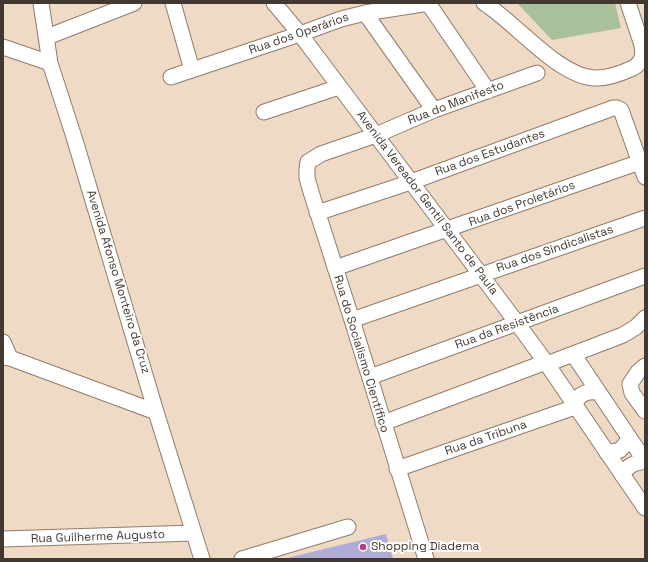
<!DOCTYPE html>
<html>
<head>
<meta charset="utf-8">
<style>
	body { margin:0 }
	#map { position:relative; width:648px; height:562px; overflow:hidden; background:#efdac6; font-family:"Space Grotesk",sans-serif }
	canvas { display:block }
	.frame { position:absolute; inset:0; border:4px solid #413931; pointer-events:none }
</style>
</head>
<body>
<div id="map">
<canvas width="648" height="562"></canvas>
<div class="frame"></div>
</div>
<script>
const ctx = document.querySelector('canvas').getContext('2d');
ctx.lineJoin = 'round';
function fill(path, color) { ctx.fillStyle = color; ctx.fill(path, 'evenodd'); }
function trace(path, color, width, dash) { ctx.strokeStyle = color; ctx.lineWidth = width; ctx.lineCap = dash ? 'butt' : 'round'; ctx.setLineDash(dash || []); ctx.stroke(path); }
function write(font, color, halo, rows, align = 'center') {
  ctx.font = font + ' "Space Grotesk",sans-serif'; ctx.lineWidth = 4; ctx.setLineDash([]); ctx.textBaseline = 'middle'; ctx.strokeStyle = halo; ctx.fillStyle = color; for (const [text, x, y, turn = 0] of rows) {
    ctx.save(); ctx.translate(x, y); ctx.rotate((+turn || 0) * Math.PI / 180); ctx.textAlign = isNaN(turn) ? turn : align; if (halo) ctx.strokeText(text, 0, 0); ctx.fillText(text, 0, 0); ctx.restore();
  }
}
fill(new Path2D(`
	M517,3H615L621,28L552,40Z`), '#a8c19a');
fill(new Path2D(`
	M386,534L393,559H287V558Z`), '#afadd8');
const minor = new Path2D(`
	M41,3L50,63L74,137L156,412L202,559
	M173,3L192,70
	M274,3L300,34L517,323L547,364L645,508
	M428,3L488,91
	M484,3C516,23 558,76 594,78C607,79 622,73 633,68C645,61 644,51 640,39L645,37
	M628,3L640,39
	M365,13L434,110
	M47,37L134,3
	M3,47L50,63
	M171,77L300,34L341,19L365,13L429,3
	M264,112L339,87
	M317,213L411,182L613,108H617L621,110L645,177
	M335,268L640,162
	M352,320L645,218
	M3,342L10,358
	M573,354L645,461C634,463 628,465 622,475
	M3,357L10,358L156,412
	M547,364L623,335L636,327L645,318
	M645,366L638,372L630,384L632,393L645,411
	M370,377L645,276
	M383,423L546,362
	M607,453L620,450L630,439
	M397,469L575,407C577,394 586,391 598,392
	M3,539L194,533
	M242,559L348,527
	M426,559L352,320L311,192L307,178V169L308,162L321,154L376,135L434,110L537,73`);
trace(minor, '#8f7c69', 17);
trace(minor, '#fff', 15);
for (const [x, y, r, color] of [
	[363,547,4,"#bd3980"]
]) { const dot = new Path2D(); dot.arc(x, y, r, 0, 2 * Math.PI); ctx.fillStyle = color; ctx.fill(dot); trace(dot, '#fff', 1.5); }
write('12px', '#413931', '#fff', [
	["Rua dos Operários",299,34,-19],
	["Rua do Manifesto",456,103,-21],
	["Rua dos Estudantes",490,153,-20],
	["Avenida Vereador Gentil Santo de Paula",427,203,53],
	["Rua dos Proletários",522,204,-20],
	["Rua dos Sindicalistas",555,249,-19],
	["Avenida Afonso Monteiro da Cruz",118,282,73],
	["Rua da Resistência",507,327,-20],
	["Rua do Socialismo Científico",361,354,73],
	["Rua da Tribuna",486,438,-19],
	["Rua Guilherme Augusto",98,537,-2]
]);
write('12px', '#413931', '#fff', [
	["Shopping Diadema",371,547]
], 'left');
</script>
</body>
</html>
